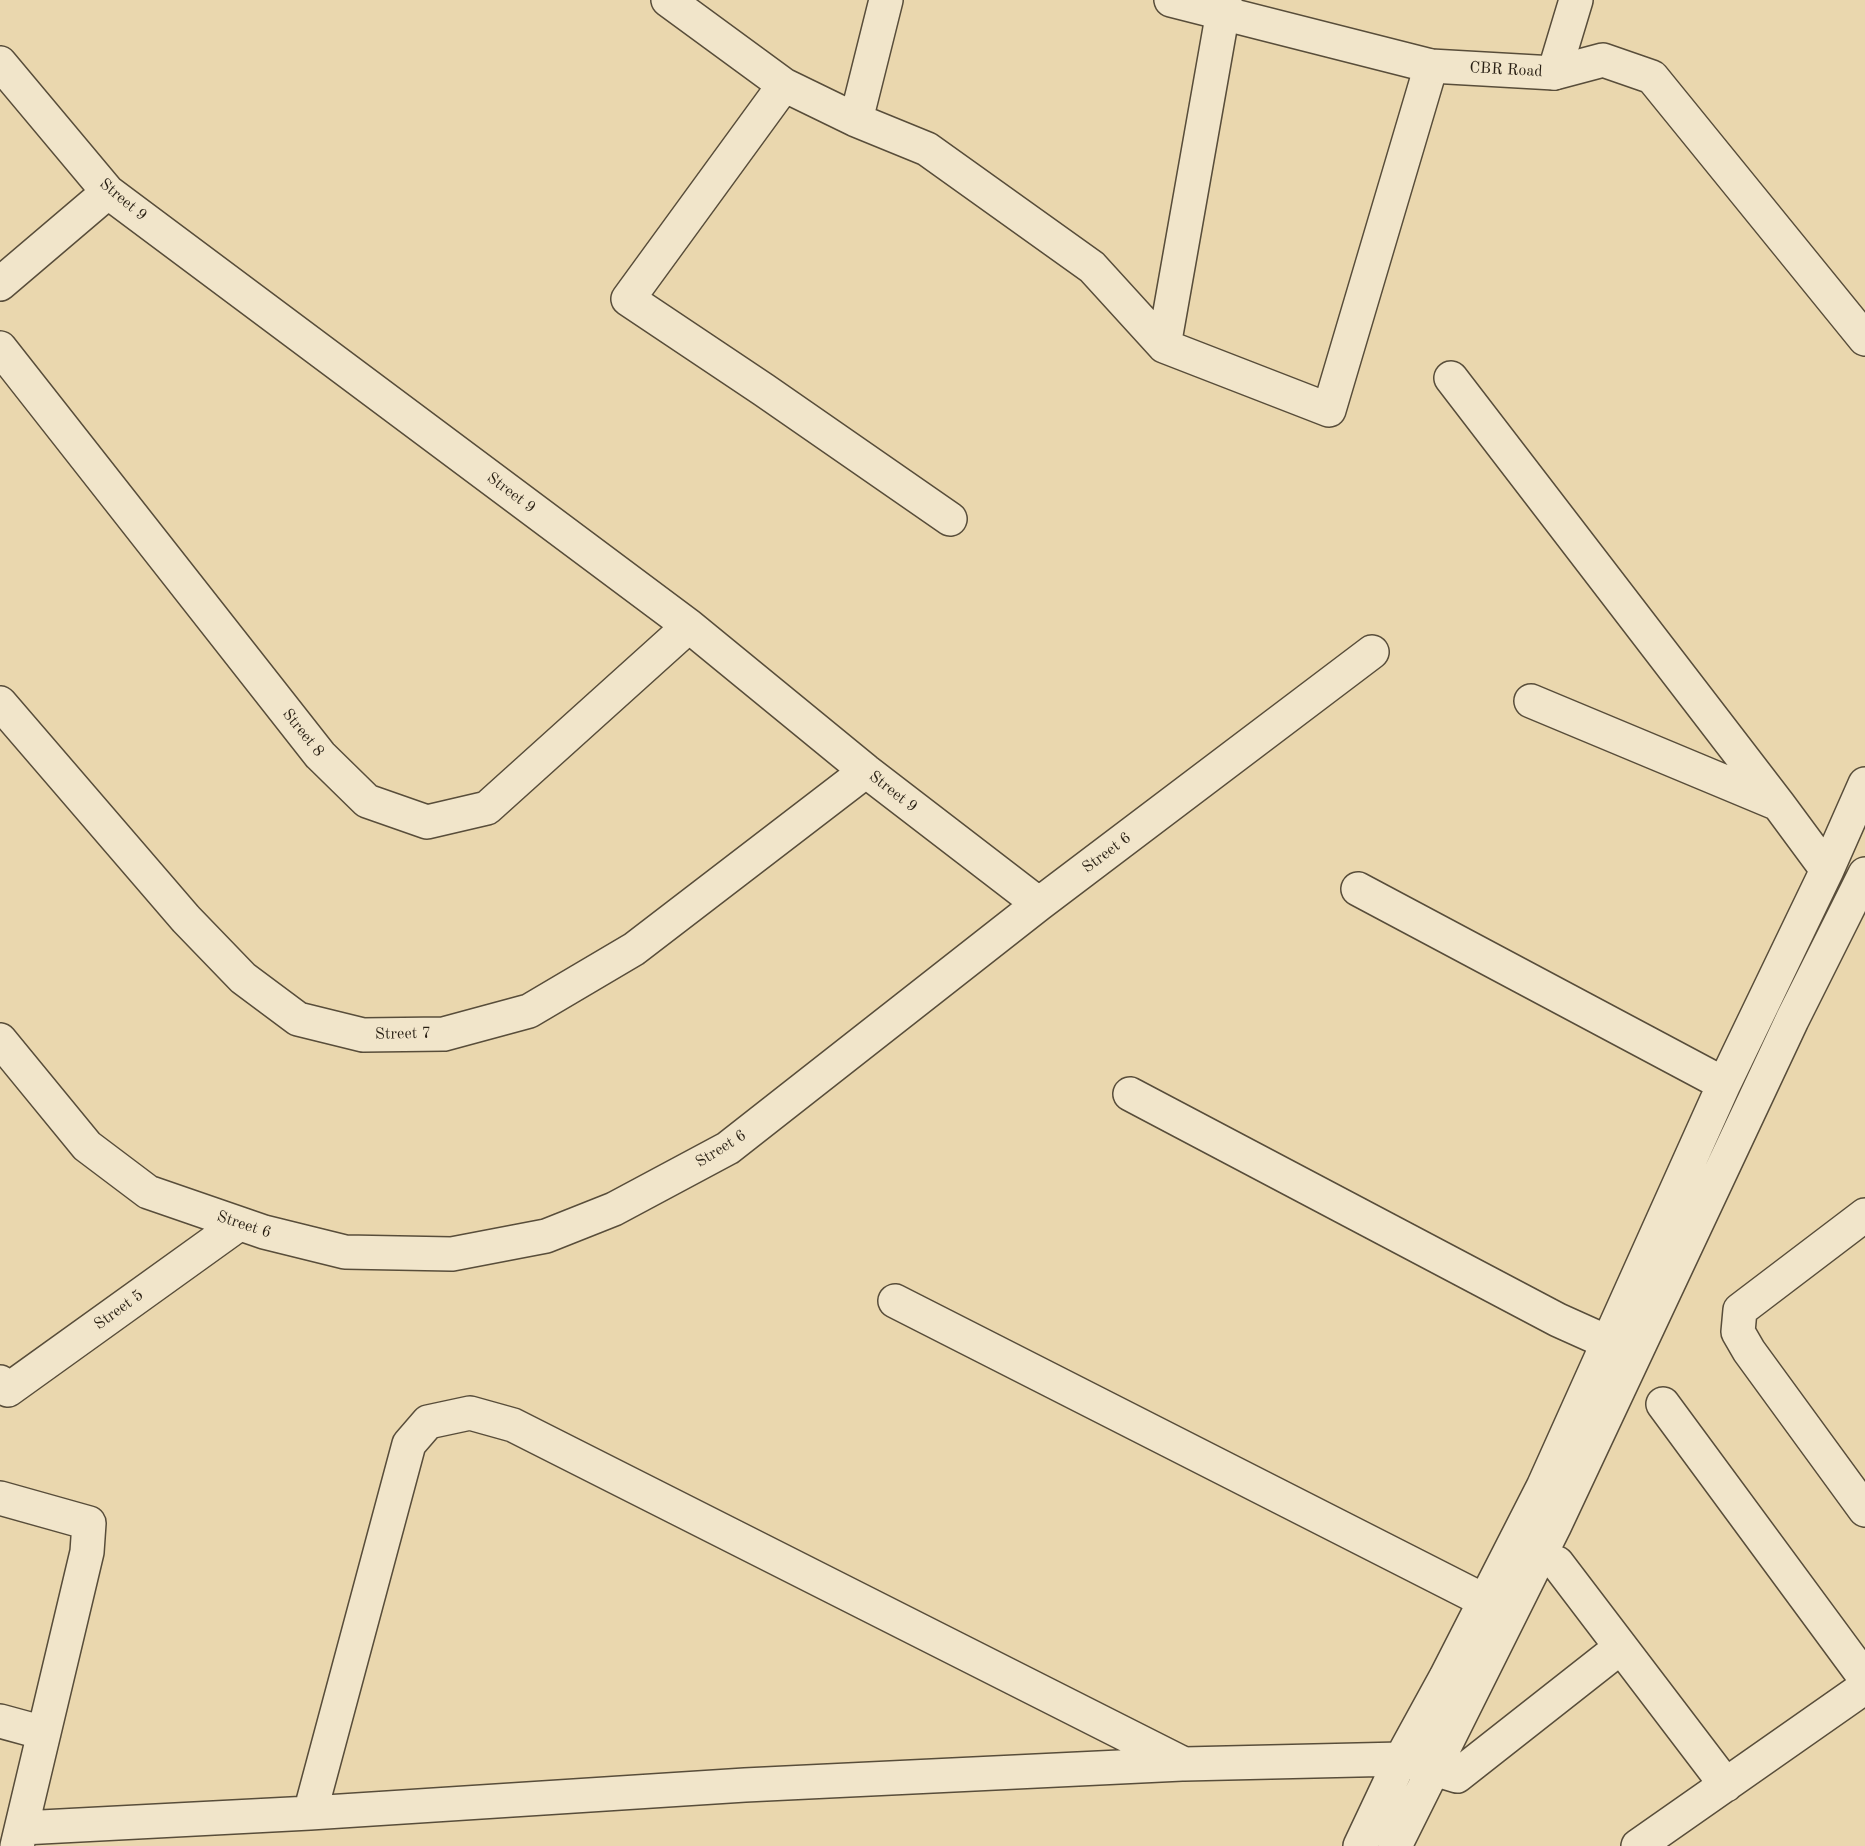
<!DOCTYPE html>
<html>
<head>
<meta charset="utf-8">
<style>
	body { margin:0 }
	canvas { display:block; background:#ead7ae }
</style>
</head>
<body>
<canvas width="1865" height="1846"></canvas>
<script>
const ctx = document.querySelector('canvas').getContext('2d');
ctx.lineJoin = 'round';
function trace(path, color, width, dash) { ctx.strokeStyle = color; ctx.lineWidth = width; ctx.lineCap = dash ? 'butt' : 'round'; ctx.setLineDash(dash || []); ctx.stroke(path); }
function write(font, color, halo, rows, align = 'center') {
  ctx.font = font + ' "Old Standard TT",serif'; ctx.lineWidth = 5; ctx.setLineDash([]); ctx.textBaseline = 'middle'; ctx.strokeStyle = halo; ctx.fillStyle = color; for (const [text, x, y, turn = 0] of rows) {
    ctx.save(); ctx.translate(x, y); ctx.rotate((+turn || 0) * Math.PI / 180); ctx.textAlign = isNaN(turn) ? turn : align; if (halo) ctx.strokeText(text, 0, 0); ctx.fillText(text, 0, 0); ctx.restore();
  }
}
const minor = new Path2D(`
	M668,0L784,85L856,120L927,149L1092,267L1164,346L1329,410L1431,66
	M0,63L108,192L689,626L866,771L1039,904
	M1554,73L1576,0
	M784,85L628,299L764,390L950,519
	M856,120L886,0
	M0,284L108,192
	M1164,346L1225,0
	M0,348L320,755L367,801L427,822L487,808L689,626
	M1451,378L1779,805L1827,870
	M1531,701L1778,804
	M0,703L186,919L243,978L298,1019L363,1035L444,1034L529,1011L634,949L866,771
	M1358,889L1724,1084
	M0,1040L87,1146L148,1192L264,1232L345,1252L452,1254L546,1236L614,1209L728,1148L1039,904L1372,652
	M1130,1094L1558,1320L1627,1351
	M1865,1215L1740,1310L1738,1332L1749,1351L1865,1510
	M895,1301L1485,1601
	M0,1382L8,1390L239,1224
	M1663,1404L1865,1678
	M0,1498L89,1523L87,1552L17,1846
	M1557,1563L1726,1785
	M0,1721L44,1733
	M310,1813L409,1444L428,1422L470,1413L513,1425L1184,1764L1401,1759L1457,1776L1621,1647
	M22,1828L310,1813L745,1785L1182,1764
	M1360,1846L1401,1759L1446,1677L1543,1487L1724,1084L1827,870L1865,784
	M1395,1846L1554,1527L1792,1020L1865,874
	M1638,1846L1865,1687`);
const tertiary = new Path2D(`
	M1171,0L1431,66L1554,73L1603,60L1652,77L1865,339`);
trace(minor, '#584d3a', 36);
trace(tertiary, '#584d3a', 36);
trace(minor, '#f1e5ca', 33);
trace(tertiary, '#f1e5ca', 33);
write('16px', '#281f13', '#f1e5ca', [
	["CBR Road",1506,70,3],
	["Street 9",123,200,40],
	["Street 9",511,493,37],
	["Street 8",303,733,51],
	["Street 9",893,792,38],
	["Street 6",1107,853,-37],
	["Street 7",403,1034,-1],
	["Street 6",721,1149,-32],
	["Street 6",244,1225,18],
	["Street 5",119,1310,-36]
]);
</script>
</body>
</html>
